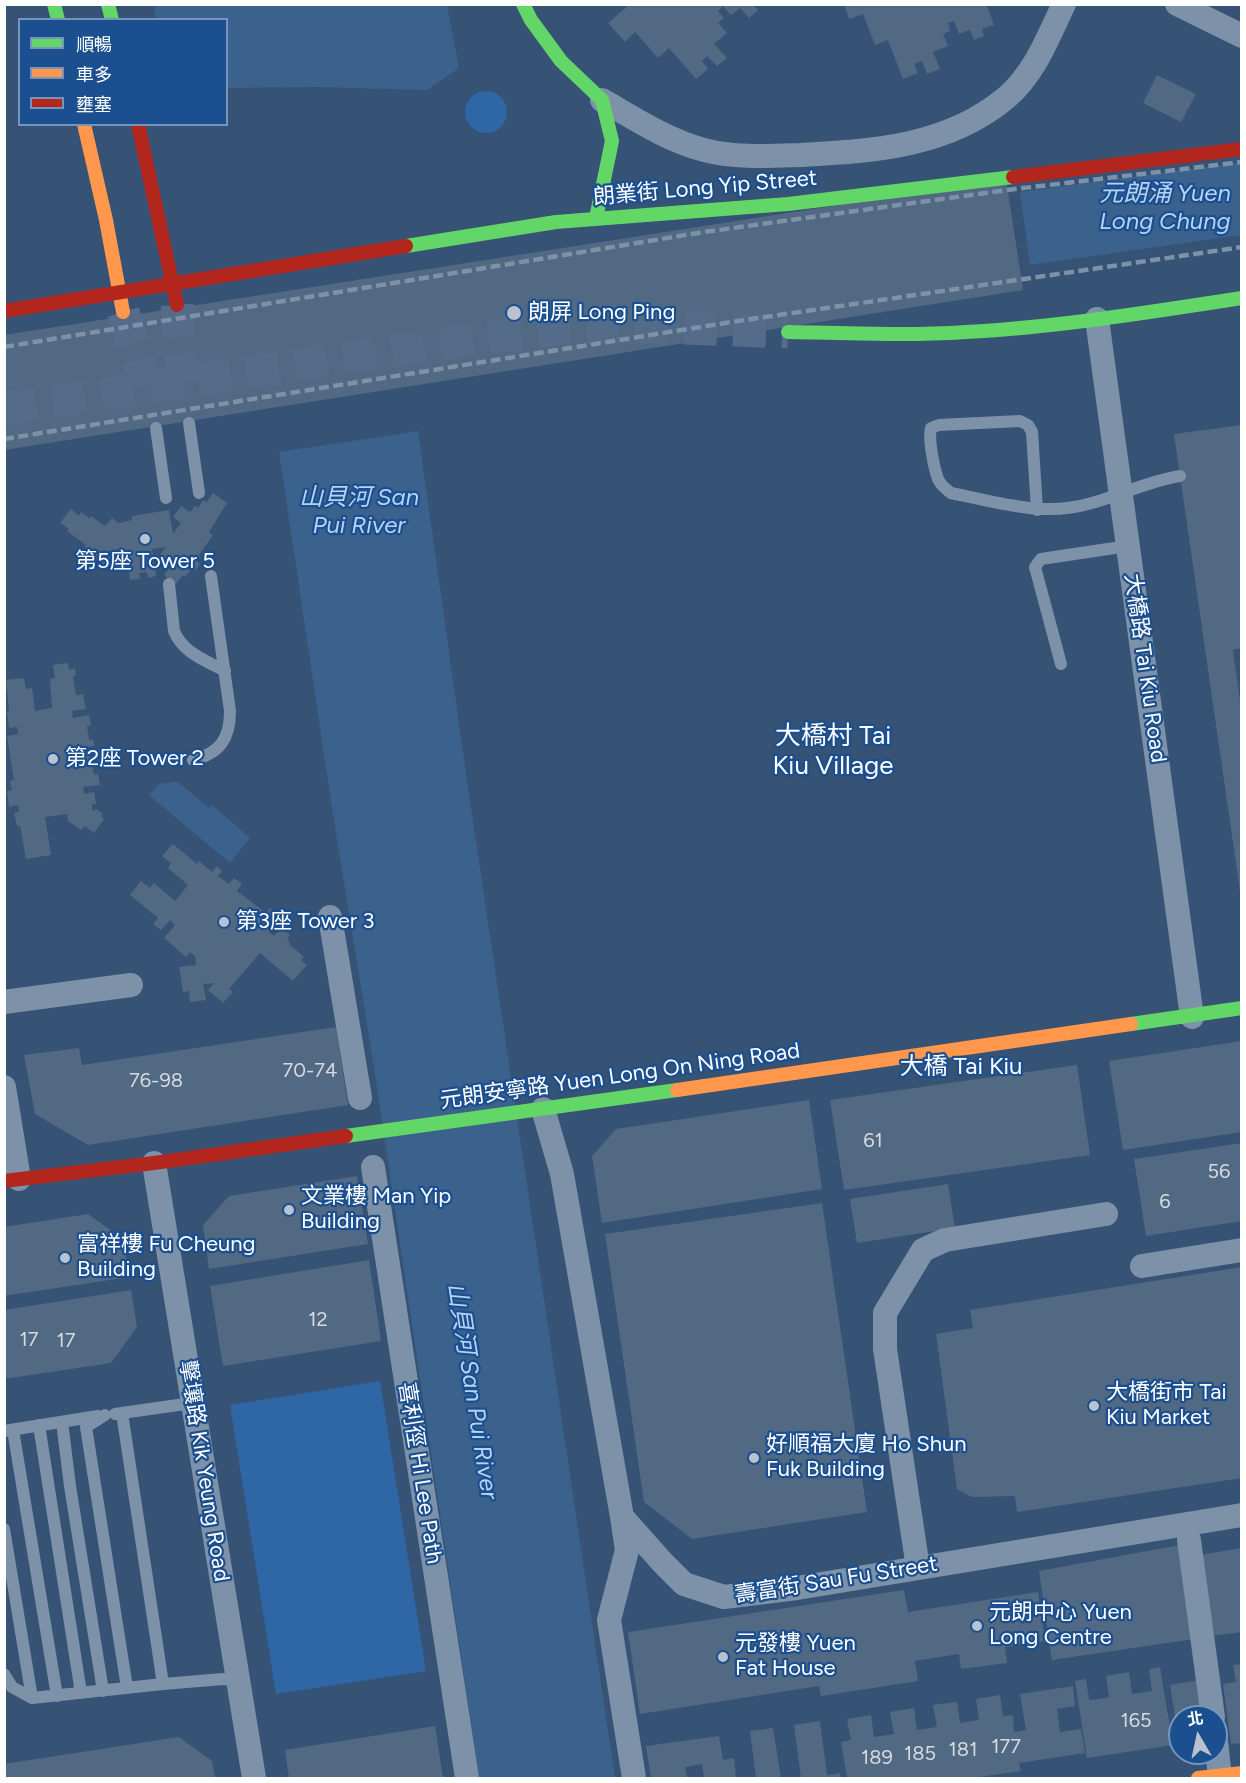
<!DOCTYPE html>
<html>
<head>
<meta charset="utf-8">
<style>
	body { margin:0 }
	#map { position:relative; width:1246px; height:1783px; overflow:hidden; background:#365274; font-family:Figtree,"Noto Sans TC",sans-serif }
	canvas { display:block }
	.frame { position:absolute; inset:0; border:6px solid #fff; pointer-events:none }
	.legend { position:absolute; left:18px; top:18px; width:210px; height:108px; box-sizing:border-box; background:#1b4f8f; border:2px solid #7695bc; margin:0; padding:8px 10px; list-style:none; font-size:18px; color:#fff }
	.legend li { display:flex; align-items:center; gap:12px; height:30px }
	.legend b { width:30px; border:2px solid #7695bc }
	.north { position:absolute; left:1168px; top:1705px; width:60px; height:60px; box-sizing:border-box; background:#1b4f8f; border:2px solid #7695bc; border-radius:50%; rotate:351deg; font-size:16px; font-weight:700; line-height:24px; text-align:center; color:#fff }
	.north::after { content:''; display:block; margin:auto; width:21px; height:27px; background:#b9c2ce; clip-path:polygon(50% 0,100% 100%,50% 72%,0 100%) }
</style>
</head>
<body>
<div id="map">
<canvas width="1246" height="1783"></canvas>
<div class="frame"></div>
<ul class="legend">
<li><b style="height:8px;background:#63d668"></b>順暢</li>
<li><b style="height:8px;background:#ff974d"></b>車多</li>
<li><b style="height:8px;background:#b3261e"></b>壅塞</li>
</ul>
<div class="north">北</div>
</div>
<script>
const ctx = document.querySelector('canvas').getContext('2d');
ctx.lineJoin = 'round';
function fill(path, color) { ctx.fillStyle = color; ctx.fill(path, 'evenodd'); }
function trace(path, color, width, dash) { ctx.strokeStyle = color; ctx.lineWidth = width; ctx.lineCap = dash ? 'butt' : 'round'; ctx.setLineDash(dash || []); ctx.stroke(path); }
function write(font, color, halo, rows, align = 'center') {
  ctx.font = font + ' Figtree,"Noto Sans TC",sans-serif'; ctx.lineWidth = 4.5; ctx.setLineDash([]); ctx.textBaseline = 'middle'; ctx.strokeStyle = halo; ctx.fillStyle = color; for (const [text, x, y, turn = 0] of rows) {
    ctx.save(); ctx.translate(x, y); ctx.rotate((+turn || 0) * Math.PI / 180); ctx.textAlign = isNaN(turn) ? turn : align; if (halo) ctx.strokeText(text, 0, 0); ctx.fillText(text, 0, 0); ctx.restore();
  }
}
fill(new Path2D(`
	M465 112a21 21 0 1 1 42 0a21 21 0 1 1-42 0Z
	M380,1381L426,1671L276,1694L230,1405Z`), '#2f66a5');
fill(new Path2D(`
	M154,5H447L459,68L427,90L317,87L227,88L226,20L156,19Z
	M1241,162V235L1030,265L1020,192Z
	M418,431L467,780L615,1778H479L377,1087L331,802L279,452Z
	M177,781L209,808L212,805L250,838L230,863L149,795L159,784Z`), '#3b618d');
fill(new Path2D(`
	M630,4H752L758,10L749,18L740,8L731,15L723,6L718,11L724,18L718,23L727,33L714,44L727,58L717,66L707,56L702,61L708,69L696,79L669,48L658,58L635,32L625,42L608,23Z
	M844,4H986L994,25L982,29L984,36L974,40L970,30L959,34L954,21L948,23L950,31L943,34L948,46L933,52L940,69L927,74L922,61L914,64L918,73L903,79L888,40L875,45L863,14L849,19Z
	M1157,75L1196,94L1181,122L1143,103Z
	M1006,179L1023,290L4,450V335Z
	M1242,425V648L1233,650L1240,701H1242L1240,891L1174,434Z
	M213,493L227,503L209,532L213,535L199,555L200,557L197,561L200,564L195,571L192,568L185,577L183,575L176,584L164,575L170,567L157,558L166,547L152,549L156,576L148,578L147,572L139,573L140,579L130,580L129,567L121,569L116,565L111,570L91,556L93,553L84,546L86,545L67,531L69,529L60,523L71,509L79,516L81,512L89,518L91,516L105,526L112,518L119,523L132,520V516L169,510L173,534L181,523L173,517L181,506L190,512L195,506L198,508L203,500L207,502Z
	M68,663L69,670L75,668L76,675L73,676L76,695L83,694L86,709L72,711L73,718L89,715L91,726H87L89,740L93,739L94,746L87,747L89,757L95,756L96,762L92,763L94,775L98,774L100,785L83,787L84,794L94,792L96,804H92V810L94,811L96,809L103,814L101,816L104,819L94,833L85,826L81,830L68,821L67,814L45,817L51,855L26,859L20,826H17L14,813L19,812L18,805L9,807L7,791L12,790L10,781L14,780L7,736L18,734L17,727L9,728L7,712H9L6,680L24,678L26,689L32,688L35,711L52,708L50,679L55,678L53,665Z
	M173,844L197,864L199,861L212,872L217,866L222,871L218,876L229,884L234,878L242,884L237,891L266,913L270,908L276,913L273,918L277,921L269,932L274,936L281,928L290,935L287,939L290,942L289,944L304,957L301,960L307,965L293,981L260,953L229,989L233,992L223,1003L208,990L214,983L203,984L206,1000L190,1002L189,991L183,992L179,967L196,965L195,956L190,952L186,957L164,938L175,925L170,920L161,930L153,924L158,918L130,895L141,881L150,888L154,883L175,901L188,885L168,868L171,863L162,856Z
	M336,1027L348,1105L88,1145L35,1114L24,1055L79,1048L82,1065Z
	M1242,1041V1132L1123,1150L1109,1061Z
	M1077,1065L1090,1155L844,1190L830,1100Z
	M809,1100L822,1189L602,1223L592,1156L616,1129Z
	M1242,1143V1221L1146,1236L1134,1159Z
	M357,1176L368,1244L209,1269L203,1225L229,1196Z
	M948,1184L955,1228L857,1243L850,1199Z
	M822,1203L867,1512L692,1539L644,1502L605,1234Z
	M88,1214L123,1239L129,1277L4,1296V1227Z
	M369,1260L381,1341L223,1366L210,1286Z
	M1242,1267V1478L1017,1512L1015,1496L972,1497L957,1489L936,1334L973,1328L970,1310Z
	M131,1290L137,1327L111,1363L4,1379V1310Z
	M1180,1545L1194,1639L1052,1660L1039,1571Z
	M1242,1548V1632L1211,1636L1199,1555Z
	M904,1590L908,1612L1038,1592L1045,1641L1005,1647L1007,1663L961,1669L959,1654L915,1661L918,1681L821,1696L819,1686L640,1714L628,1632Z
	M1242,1664V1743L1231,1744L1223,1684L1236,1682L1233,1665Z
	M1160,1667L1173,1745L1087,1758L1075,1681L1086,1679L1089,1700L1100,1699L1109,1697L1106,1676L1129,1672L1132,1694L1152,1691L1149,1669Z
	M1200,1680L1206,1717H1180L1179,1742L1170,1685Z
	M1073,1686L1075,1706L1057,1709L1060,1732L1081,1729L1085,1753L1019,1763L1021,1771L973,1778H847L841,1742L851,1740L847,1719L871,1715L874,1737L894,1734L890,1712L914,1708L917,1730L937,1727L933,1705L957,1702L960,1723L979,1720L976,1699L1000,1695L1003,1716L1013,1715L1014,1732L1026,1730L1020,1694Z
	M820,1721L827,1775L840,1773L841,1778H801L794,1725Z
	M435,1726L443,1778H289L285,1750Z
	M773,1728L781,1778H756L750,1731Z
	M719,1736L723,1760L734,1758L736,1778H704L702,1764L685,1767L687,1778H651L646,1746Z
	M179,1737L212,1761L215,1778H4V1764Z
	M1180,1753H1203V1754L1181,1758Z`), '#526984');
trace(new Path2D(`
	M177,305L183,382
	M123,312L146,387`), '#546c89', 33, [33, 16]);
trace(new Path2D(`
	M4,409L442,343L544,330L634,326L788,332`), '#546c89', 33, [33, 16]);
trace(new Path2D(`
	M189,423L199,493
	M156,428L166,498
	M1037,510L1032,432L1028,425L1020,421L939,425L931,428C928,439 934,468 938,479C941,486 946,489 951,493C996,502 1042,517 1088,504C1119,496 1148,481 1180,476
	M169,584L174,631C183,653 205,660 225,671
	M1061,664L1035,567L1041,559L1128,546
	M193,760C220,753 230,739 230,711L211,576
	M122,1413L163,1684
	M115,1414L192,1403
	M105,1415L86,1427L127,1688
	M62,1422L70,1486L103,1691
	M39,1425L81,1693
	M13,1430L57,1696
	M4,1431L98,1416
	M4,1529L32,1698
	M4,1674L12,1687L32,1698L163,1684L223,1679L239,1681`), '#7d92a8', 12);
trace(new Path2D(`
	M1177,4L1242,36
	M602,100C635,119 667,140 704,150C734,158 769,156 800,155C873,151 948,147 1007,97C1035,73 1048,37 1064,4
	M1097,319L1192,1017
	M330,917L360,1098
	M4,1002L131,985
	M4,1087L19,1179
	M543,1109L562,1174L622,1517L663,1563L684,1584L724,1597L797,1588L1242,1515
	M154,1163L254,1778
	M373,1167L467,1778
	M1142,1266L1242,1250
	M622,1517L627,1550L609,1620L634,1778
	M1189,1540L1213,1717
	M918,1568L885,1349V1313L923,1250L945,1240L1106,1214
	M1216,1741L1220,1777`), '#7d92a8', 24);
trace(new Path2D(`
	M54,4L58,20
	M108,4L112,20
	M523,4L531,20L561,61L602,100L612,141L596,218
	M406,246L556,222L788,204L1013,177
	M788,332C847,333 907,336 966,332C1059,327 1150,312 1242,298
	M1131,1024L1242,1008
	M346,1136L677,1090`), '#63d668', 14);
trace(new Path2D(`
	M84,124L106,220L123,312
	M677,1090L1131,1024
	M1198,1778L1242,1773`), '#ff974d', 14);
trace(new Path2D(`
	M138,124L177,305
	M1013,177L1242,149
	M4,311L406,246
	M4,1181L154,1163L346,1136`), '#b3261e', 14);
trace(new Path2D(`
	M4,347L704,232L1007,190L1242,162
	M4,439L738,321L1242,247`), '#7e92a7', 4.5, [10, 4.5]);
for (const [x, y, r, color] of [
	[514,313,8,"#b9c2ce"],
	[145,539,6,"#b9c2ce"],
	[53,759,6,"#b9c2ce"],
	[224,922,6,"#b9c2ce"],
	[289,1210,6,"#b9c2ce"],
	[65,1258,6,"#b9c2ce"],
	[1094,1406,6,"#b9c2ce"],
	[754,1458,6,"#b9c2ce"],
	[977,1626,6,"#b9c2ce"],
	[723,1657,6,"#b9c2ce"]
]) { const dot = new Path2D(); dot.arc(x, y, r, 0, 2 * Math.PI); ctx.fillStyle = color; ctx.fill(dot); trace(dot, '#1b4f8f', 2); }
write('20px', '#d4dae0', null, [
	["70-74",310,1071],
	["76-98",156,1081],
	["61",873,1141],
	["56",1219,1172],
	["6",1165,1202],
	["12",318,1320],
	["17",29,1340],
	["17",66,1341],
	["165",1136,1721],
	["177",1006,1747],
	["181",963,1750],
	["185",920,1754],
	["189",877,1758]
]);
write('22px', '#fff', '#1b4f8f', [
	["朗業街 Long Yip Street",705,188,-5],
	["大橋路 Tai Kiu Road",1145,668,82],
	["元朗安寧路 Yuen Long On Ning Road",620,1076,-8],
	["擊壤路 Kik Yeung Road",204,1471,81],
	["喜利徑 Hi Lee Path",420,1473,81],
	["壽富街 Sau Fu Street",836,1580,-9]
]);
write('22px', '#fff', '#1b4f8f', [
	["朗屏 Long Ping",528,313],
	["第5座 Tower 5",145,562,"center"],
	["第2座 Tower 2",65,759],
	["第3座 Tower 3",236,922],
	["文業樓 Man Yip",301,1197],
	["Building",301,1222],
	["富祥樓 Fu Cheung",77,1245],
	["Building",77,1270],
	["大橋街市 Tai",1106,1393],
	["Kiu Market",1106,1418],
	["好順福大廈 Ho Shun",766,1445],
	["Fuk Building",766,1470],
	["元朗中心 Yuen",989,1613],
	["Long Centre",989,1638],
	["元發樓 Yuen",735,1644],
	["Fat House",735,1669]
], 'left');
write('italic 24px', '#b5d3f5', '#1b4f8f', [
	["元朗涌 Yuen",1165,194],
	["Long Chung",1165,222],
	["山貝河 San",359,498],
	["Pui River",359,526],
	["山貝河 San Pui River",472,1391,81]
]);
write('24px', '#fff', '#1b4f8f', [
	["大橋 Tai Kiu",961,1067]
]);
write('26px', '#fff', '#1b4f8f', [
	["大橋村 Tai",833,736],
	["Kiu Village",833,766]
]);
</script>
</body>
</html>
